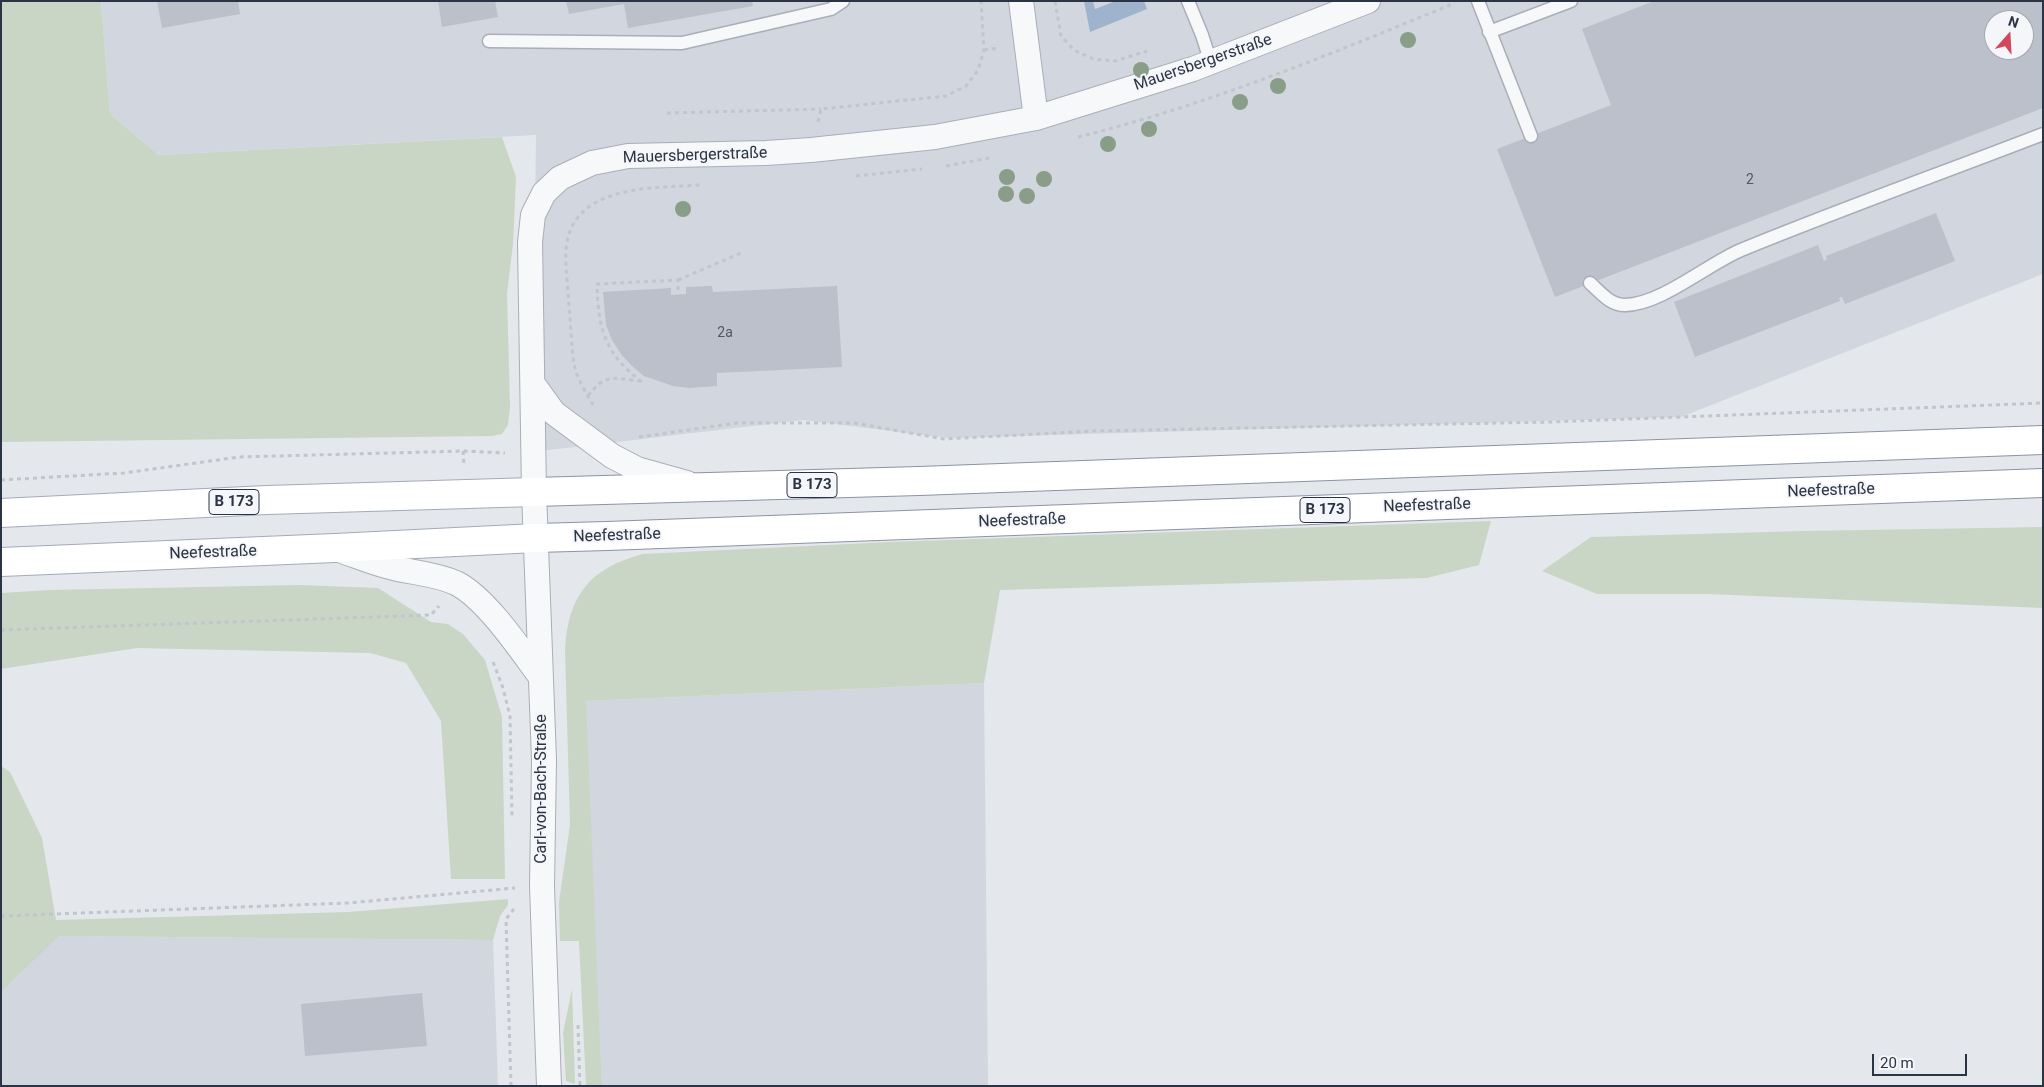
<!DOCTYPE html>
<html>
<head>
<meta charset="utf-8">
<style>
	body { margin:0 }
	#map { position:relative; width:2044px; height:1087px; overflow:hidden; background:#e4e7ec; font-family:Roboto,sans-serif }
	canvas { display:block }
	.frame { position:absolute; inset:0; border:2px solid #2b3445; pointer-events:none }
	.north { position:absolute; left:1984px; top:10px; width:50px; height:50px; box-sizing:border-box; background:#f4f6f9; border:1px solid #a4a8b1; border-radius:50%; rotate:19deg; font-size:14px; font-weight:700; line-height:20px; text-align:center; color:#2b3445 }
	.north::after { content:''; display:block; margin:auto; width:18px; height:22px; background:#d1495b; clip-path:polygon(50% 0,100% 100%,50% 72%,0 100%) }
	.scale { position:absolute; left:1872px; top:1054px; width:95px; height:22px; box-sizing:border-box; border:2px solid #2b3445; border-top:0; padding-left:6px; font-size:15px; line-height:18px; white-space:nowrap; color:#2b3445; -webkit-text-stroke:4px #f4f6f9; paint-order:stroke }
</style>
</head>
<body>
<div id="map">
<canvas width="2044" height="1087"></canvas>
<div class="frame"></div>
<div class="north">N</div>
<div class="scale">20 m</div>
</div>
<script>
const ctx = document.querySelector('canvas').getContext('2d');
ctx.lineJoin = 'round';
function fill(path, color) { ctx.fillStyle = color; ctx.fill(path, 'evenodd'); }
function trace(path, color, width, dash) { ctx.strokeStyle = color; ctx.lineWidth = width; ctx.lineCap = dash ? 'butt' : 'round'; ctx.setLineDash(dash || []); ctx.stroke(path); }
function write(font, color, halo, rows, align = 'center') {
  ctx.font = font + ' Roboto,sans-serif'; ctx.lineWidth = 4; ctx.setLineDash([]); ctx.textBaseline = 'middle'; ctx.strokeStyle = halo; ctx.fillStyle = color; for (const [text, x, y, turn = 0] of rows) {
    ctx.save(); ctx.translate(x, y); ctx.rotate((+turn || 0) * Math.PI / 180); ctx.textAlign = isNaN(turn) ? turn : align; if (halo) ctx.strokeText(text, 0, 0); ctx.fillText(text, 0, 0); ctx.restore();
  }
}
fill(new Path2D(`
	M101,1H2043V274L1681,417L947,438L803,420L532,452L536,135L159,155L110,114ZM1994,20H2024V50H1994Z
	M984,683L988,1086H602L585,701Z
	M58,936L493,940L498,1086H1V992Z`), '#d2d6de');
fill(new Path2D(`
	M1,1H101L110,114L159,155L502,137L516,177L513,244L507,294L510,407L508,425L502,434L492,436L1,442Z
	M1491,521L1479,565L1427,578L1000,590L984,683L586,701L602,1086H586L579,941H560L559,902L570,825L565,650C568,595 590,568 643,554L890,542Z
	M2043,527V608L1707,594H1597L1542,571L1591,537L1803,531Z
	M300,585L378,588L431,622L448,624L463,634L485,660L502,717L505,879H451L441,721L406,663L370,653L137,648L1,669V593L50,590Z
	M1,766L10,772L42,838L56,920L349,912L508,899V905L500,916L493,940L59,936L1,992Z
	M572,989L575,1084L566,1081L563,1033Z`), '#c9d6c5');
fill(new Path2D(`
	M1084,1H1093L1095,9L1116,1H1144L1147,9L1090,32Z`), '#9fb4cc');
fill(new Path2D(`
	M157,1H238L240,14L162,28Z
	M438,1H495L498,17L442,27Z
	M566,1H752L753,6L628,28L624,4L569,14Z
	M1654,1H2043V108L1555,297L1497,149L1611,105L1582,29ZM1994,20H2024V50H1994Z
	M1936,213L1955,261L1845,304L1842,297L1839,298L1840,301L1695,357L1674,302L1818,245L1824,261L1827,259L1826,256Z
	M712,286L713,292L837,286L842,367L717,373V386L689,388L673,386L644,376L632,366L621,354L612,340L606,325L603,292L671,288V295L686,294V287Z
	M422,993L427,1046L305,1056L301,1004Z`), '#bbc0ca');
const service = new Path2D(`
	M1188,1L1202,35L1211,63
	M1478,1L1531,136
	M1489,32L1571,1
	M489,41L682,43L831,9L843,1
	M1590,283C1600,292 1610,305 1625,305C1662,304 1706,265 1741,250C1841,209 1942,173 2043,134`);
const minor = new Path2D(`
	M1021,1L1036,118
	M533,384L554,413L612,456L637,469L687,483
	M339,550C357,556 375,564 394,568C415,573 436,574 456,583C486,598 520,649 540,676
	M549,1086L542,886L544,760L534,492L530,242L533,215L544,193L560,178L592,163L628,156L766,153L811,150L935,137L1036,118L1193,69L1368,1`);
const primary = new Path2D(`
	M1,513L267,500L534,492
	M1,562L335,548L536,538`);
const trunk = new Path2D(`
	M534,492L919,481L2043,440
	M536,538L607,536L2043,483`);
trace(service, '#a9aeb7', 15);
trace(minor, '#a9aeb7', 26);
trace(primary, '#a3abb8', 30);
trace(trunk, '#8b94a3', 30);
trace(new Path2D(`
	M1055,1L1061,36L1074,50L1093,59L1115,61L1147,51
	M984,50L999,48
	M667,113L821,109
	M818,122L821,109L946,96L966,86L978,70L984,50L981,1
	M1078,137C1208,105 1331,54 1455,3
	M946,166L989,158
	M856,176L922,169
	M678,280L741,253
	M642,382C605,354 598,329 597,284L678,280V294
	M588,396C605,373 614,378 640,381
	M593,405C586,392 576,378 574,363C571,345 571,325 569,306C568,288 565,267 566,249C572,184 653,188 701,185
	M639,437L737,423H854L944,439L1094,431L1551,422L2043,403
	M463,451L464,465
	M1,480L124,473L239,457L463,451L505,453
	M1,630L431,615L439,606
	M493,662L503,688L510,716L512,818
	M1,916L348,903L515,888
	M578,1025L580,1086
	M511,1086L506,919L514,909`), '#c2c5cb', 3, [4, 4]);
trace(service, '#f7f8fa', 12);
trace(minor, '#f7f8fa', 24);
trace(primary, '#fff', 28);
trace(trunk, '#fff', 28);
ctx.fillStyle = '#899d89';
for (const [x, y] of [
	[1408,40],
	[1141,70],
	[1278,86],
	[1240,102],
	[1149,129],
	[1108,144],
	[1007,177],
	[1044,179],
	[1006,194],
	[1027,196],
	[683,209]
]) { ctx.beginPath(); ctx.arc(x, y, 8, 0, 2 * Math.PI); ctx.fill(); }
write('14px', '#4f5766', null, [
	["2",1750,180],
	["2a",725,333]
]);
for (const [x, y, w] of [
	[812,485,50],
	[234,502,50],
	[1325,510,50]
]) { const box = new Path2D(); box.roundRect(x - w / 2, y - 12.5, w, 25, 4); ctx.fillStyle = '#f4f6f9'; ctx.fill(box); trace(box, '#2b3445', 1); }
write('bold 15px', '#2b3445', null, [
	["B 173",812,485],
	["B 173",234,502],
	["B 173",1325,510]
]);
write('16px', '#2b3445', '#f4f6f9', [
	["Mauersbergerstraße",1203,63,-19],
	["Mauersbergerstraße",695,156,-2],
	["Neefestraße",1831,491,-2],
	["Neefestraße",1427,506,-2],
	["Neefestraße",1022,521,-2],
	["Neefestraße",617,536,-2],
	["Neefestraße",213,553,-2],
	["Carl-von-Bach-Straße",542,789,-90]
]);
</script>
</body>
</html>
